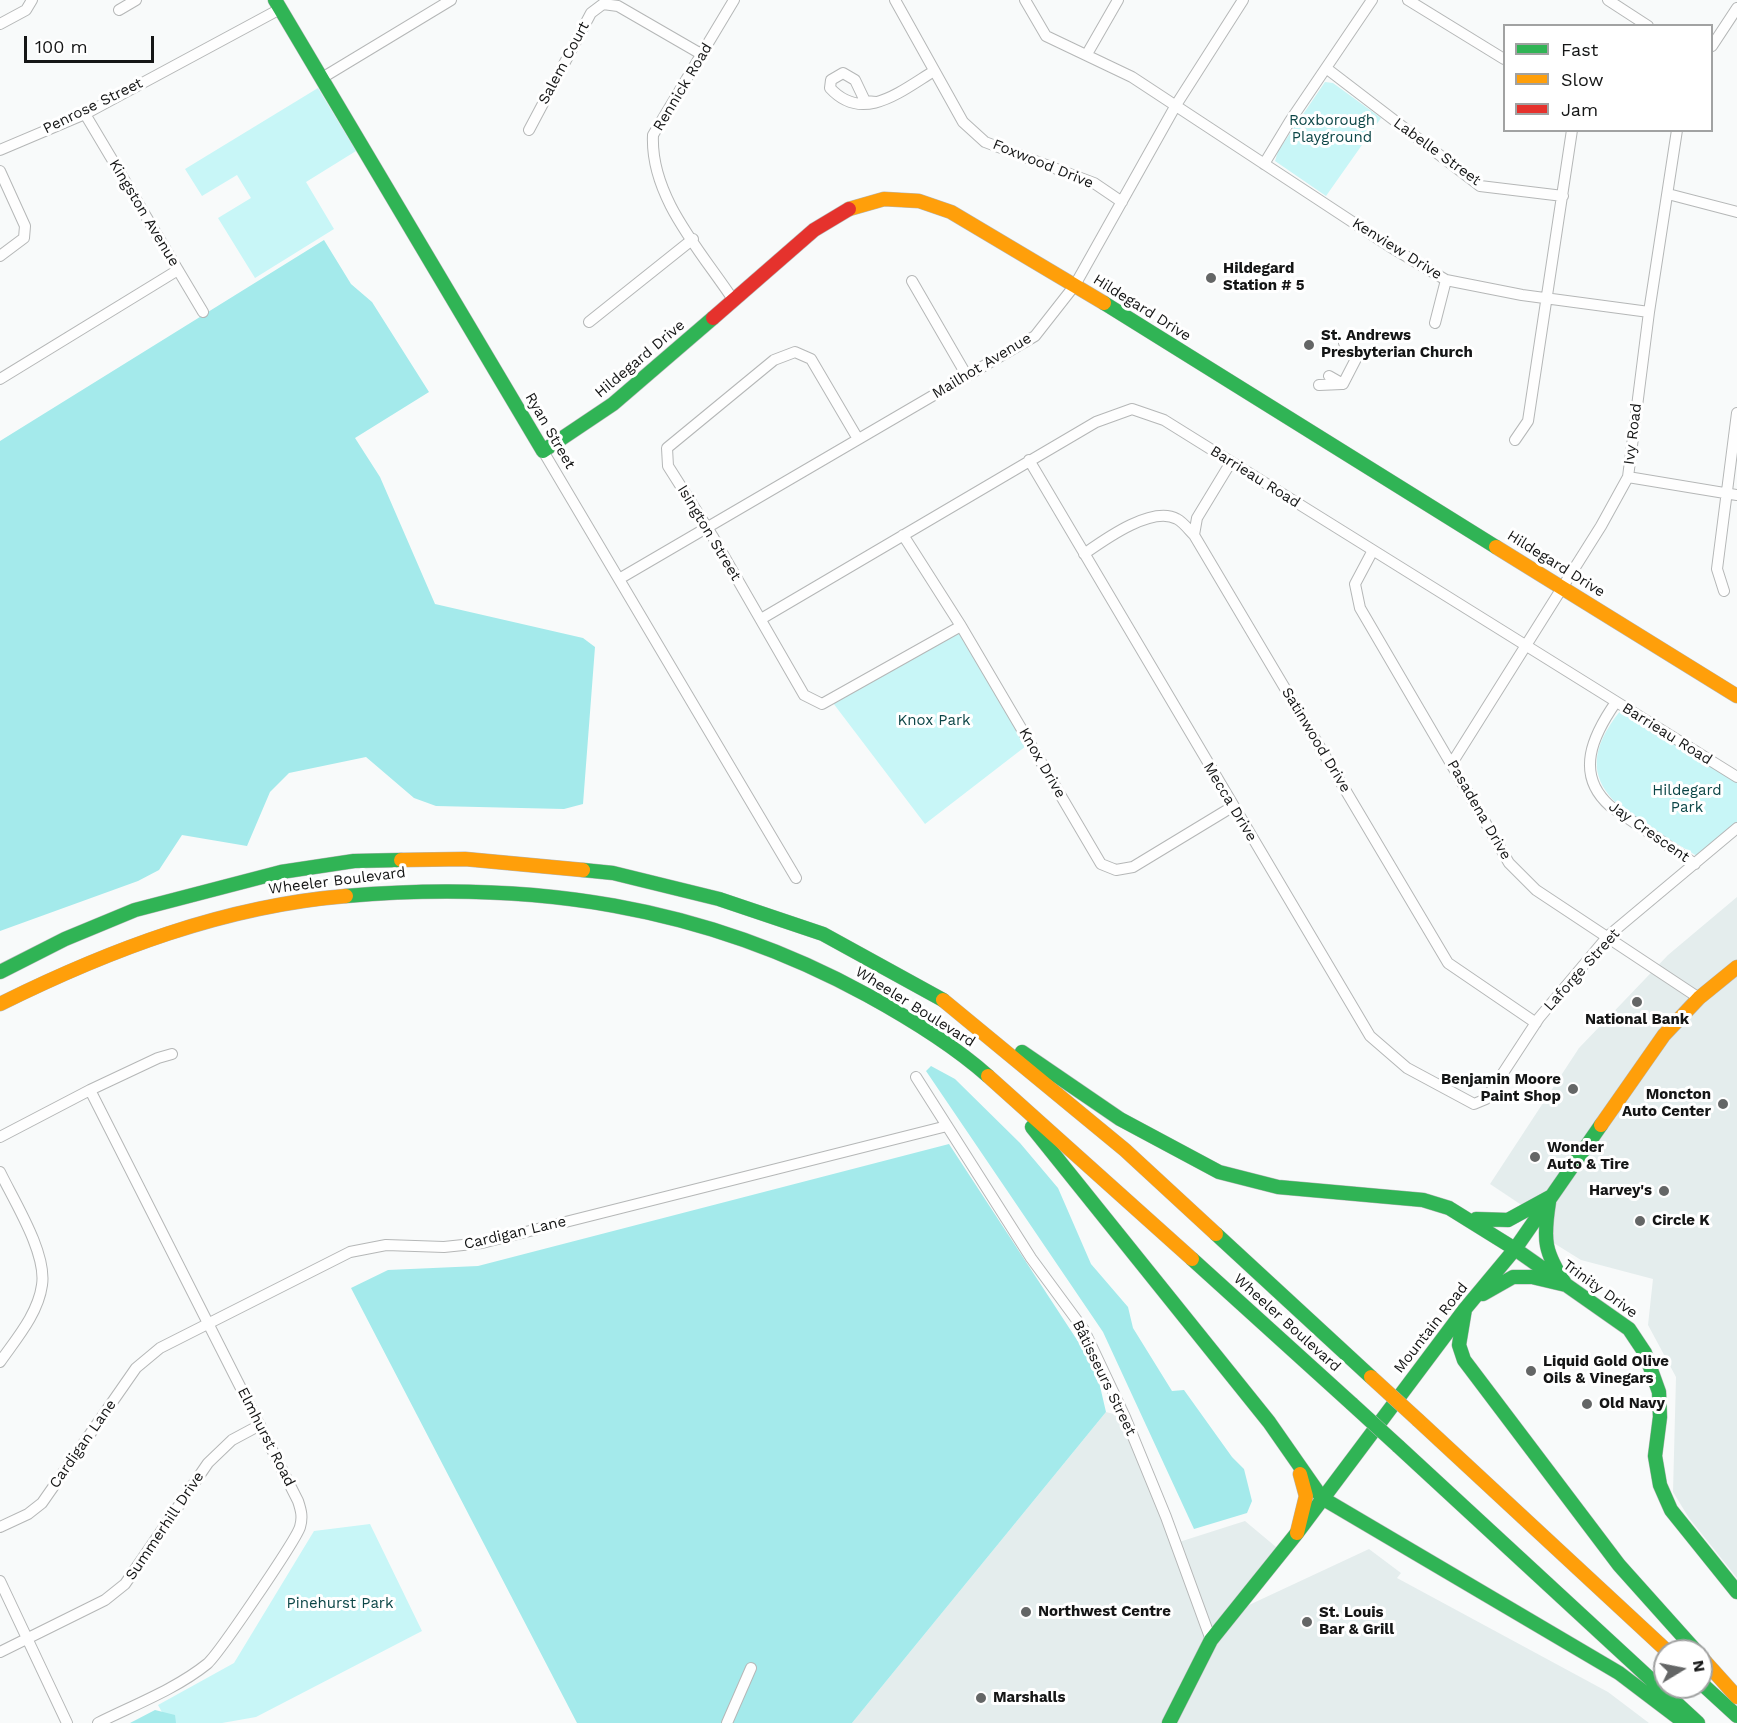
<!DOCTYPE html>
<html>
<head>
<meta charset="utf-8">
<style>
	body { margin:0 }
	#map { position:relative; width:1737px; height:1723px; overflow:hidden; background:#f8fafa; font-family:"Work Sans",sans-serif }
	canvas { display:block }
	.legend { position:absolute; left:1503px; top:24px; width:210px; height:108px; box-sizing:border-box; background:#fff; border:2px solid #a1a2a2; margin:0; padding:8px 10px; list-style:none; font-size:18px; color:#151616 }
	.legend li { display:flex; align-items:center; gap:12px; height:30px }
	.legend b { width:30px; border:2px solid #a1a2a2 }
	.north { position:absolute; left:1653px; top:1639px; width:60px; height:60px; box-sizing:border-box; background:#fff; border:2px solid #a1a2a2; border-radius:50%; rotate:80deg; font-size:16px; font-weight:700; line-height:24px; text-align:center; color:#151616 }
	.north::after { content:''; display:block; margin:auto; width:21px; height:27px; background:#646666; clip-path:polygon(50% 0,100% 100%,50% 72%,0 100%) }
	.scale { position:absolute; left:24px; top:36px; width:130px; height:27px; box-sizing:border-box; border:3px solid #151616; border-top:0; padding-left:8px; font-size:18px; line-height:21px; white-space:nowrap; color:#151616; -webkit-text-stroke:4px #fff; paint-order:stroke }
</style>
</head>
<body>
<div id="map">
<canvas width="1737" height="1723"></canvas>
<ul class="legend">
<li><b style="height:8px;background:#30b455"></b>Fast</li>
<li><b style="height:8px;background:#ff9f0a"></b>Slow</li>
<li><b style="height:8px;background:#e5322d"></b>Jam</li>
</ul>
<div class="north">N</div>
<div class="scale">100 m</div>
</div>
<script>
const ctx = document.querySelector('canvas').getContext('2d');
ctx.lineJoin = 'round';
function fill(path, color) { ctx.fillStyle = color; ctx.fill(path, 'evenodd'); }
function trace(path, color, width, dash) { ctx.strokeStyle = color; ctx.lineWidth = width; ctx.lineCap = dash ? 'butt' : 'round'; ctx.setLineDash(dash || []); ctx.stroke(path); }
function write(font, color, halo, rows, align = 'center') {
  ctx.font = font + ' "Work Sans",sans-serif'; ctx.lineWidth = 6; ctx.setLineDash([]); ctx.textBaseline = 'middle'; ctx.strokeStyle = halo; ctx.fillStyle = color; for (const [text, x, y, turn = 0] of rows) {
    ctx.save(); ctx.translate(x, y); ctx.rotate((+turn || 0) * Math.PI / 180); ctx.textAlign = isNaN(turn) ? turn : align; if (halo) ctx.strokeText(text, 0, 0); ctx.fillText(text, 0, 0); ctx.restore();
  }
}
fill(new Path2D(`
	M1737,897V1578L1689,1518L1673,1492L1676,1377L1648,1325L1653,1279L1581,1260L1544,1237L1529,1210L1490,1184L1579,1048L1668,955Z
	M1106,1412L1125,1417L1176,1543L1245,1521L1282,1552L1234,1612L1369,1549L1401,1573L1397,1578L1608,1692L1649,1723H852Z`), '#e4eded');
fill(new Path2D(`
	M1325,82L1333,83L1381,118L1326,196L1275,161L1278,151Z
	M318,88L356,151L306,182L334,229L255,278L218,218L251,198L237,175L202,196L185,169Z
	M961,626L1026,746L925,824L830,699Z
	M1621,710L1737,781V823L1697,856C1638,818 1555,790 1621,710Z
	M370,1524L422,1631L256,1717L222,1723H168L158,1705L234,1663L314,1531Z`), '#c8f6f7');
fill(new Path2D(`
	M324,240L351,284L372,302L429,392L355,438L380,477L435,604L583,638L595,647L583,804L564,809L436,806L414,798L366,757L289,773L270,792L247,846L182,835L159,870L138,881L0,931V441Z
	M931,1066L955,1079L1020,1143L1058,1188L1091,1264L1128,1307L1133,1328L1172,1391L1184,1390L1232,1457L1244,1469L1252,1501L1247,1513L1194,1529L1103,1332L926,1071Z
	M949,1144L1096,1369L1106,1412L852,1723H577L351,1288L388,1270L478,1266Z
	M155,1710L175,1715L176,1723H130Z`), '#a4eaeb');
const street = new Path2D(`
	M734,0L653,135C650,197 701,251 734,301
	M895,0L963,122L985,142L1094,183L1122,202
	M1025,0L1046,36L1132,77L1389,246L1446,280L1522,295L1649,312
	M1408,0L1504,59
	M1608,0L1648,26
	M119,10L136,0
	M0,24L26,10L32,0
	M1712,46L1737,8
	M1087,54L1118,0
	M1326,68L1480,186L1563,196
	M322,78L451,0
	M876,102L865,101L855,80L843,73L831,80L830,88C863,124 901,91 934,71
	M85,114L203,312
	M529,130L591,13L603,4L618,6L701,54
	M0,150L85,114L280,9
	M1264,164L1290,121L1372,0
	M0,171L25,226L24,238L0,256
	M1668,194L1737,212
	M912,281L967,376
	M589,322L693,239
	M1435,323L1446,280
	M1329,376L1343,384L1359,353L1344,343
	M0,379L178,270
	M1319,385L1342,384
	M858,439L811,359L795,352L774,360L667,448L668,466L713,537L804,695L822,704L961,626
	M1515,440L1528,421L1572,130
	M543,451L796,878
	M1029,460L1370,1036L1407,1068L1474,1104L1486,1099L1539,1018L1608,936L1737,828
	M1628,477L1737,495
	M903,535L961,626L1101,864L1116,870L1133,867L1232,807
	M1194,535L1197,518L1231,462
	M1372,552L1355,584L1360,608L1509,863L1536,890L1699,998
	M1084,554C1104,540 1152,505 1177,519C1183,522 1189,530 1194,535L1448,963L1536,1023
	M619,579L1035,336L1075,285L1176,105L1243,0
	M1724,591L1717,569L1737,413
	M761,619L1096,422L1132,409L1164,420L1737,777
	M1616,702C1593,735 1574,774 1610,806L1695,864
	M1452,763L1601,526L1628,477L1649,312L1677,130
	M916,1077L1031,1258L1084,1330L1125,1417L1166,1517L1211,1640
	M90,1090L298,1501C301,1510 303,1517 300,1527C296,1540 218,1655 207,1664C176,1689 134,1705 98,1723
	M0,1137L90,1090L158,1058L172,1054
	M0,1172C14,1201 47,1253 42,1285C38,1314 16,1339 0,1362
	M0,1527L28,1514L42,1503L136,1368L160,1348L350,1252L386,1245L444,1247L482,1243L947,1126
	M0,1581L67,1723
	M0,1652L105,1600L125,1584L208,1463L232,1440L260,1425
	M727,1723L751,1668`);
const fast = new Path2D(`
	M275,0L543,451L613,404L713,318
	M1104,303L1496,547
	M583,870L613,873L719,899L823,934L943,1000
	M346,896C531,880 703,905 867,995C909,1018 952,1044 988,1076
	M0,972L65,939L135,910L281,872L354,861L401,860
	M1022,1052L1120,1119L1219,1172L1278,1187L1423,1200L1449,1208L1515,1249
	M1032,1127L1269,1422L1322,1498L1619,1673L1685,1723
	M1549,1202C1543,1240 1544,1252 1566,1285
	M1476,1219L1508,1220L1550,1197
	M1216,1234L1371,1377
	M1515,1249L1629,1329L1645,1353L1659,1392L1660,1417L1655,1456L1660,1485L1671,1510L1737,1592
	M1192,1259L1352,1404
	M1483,1294L1513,1277H1532L1566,1285
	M1465,1309L1459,1345L1464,1360L1619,1565L1696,1651
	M1398,1446L1698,1723
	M1701,1683L1737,1716
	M1169,1723L1211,1640L1297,1533L1465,1309L1515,1249L1601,1125`);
const slow = new Path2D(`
	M849,209L884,199L919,201L951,212L1104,303
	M1496,547L1737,696
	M401,860L465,859L583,870
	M943,1000L1125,1150L1216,1234
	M0,1004C109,950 224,906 346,896
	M988,1076L1192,1259
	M1601,1125L1664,1035L1699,998L1737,967
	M1418,1420L1667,1651
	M1297,1533L1306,1496L1300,1474
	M1701,1657L1737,1697`);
const jam = new Path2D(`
	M713,318L814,230L849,209`);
trace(street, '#b5b7b7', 12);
trace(fast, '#b5b7b7', 15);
trace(slow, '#b5b7b7', 15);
trace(jam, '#b5b7b7', 15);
trace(street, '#fefefe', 10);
trace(fast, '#30b455', 14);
trace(slow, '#ff9f0a', 14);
trace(jam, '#e5322d', 14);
const fastBridge = new Path2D(`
	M1352,1404L1398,1446`);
const slowBridge = new Path2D(`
	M1371,1377L1418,1420`);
trace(fastBridge, '#b5b7b7', 15, []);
trace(slowBridge, '#b5b7b7', 15, []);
trace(fastBridge, '#30b455', 14);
trace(slowBridge, '#ff9f0a', 14);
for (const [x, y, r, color] of [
	[1211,278,6,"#646666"],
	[1309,345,6,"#646666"],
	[1637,1002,6,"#646666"],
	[1573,1089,6,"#646666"],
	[1723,1104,6,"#646666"],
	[1535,1157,6,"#646666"],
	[1664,1191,6,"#646666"],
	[1640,1221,6,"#646666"],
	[1531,1371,6,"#646666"],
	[1587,1404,6,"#646666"],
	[1026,1612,6,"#646666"],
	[1307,1622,6,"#646666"],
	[981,1698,6,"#646666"]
]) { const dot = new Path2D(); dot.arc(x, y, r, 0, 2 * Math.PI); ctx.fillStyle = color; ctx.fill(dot); trace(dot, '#fff', 2); }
write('15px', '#151616', '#fff', [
	["Salem Court",564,63,-62],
	["Rennick Road",683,87,-59],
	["Penrose Street",93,106,-26],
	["Labelle Street",1437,152,36],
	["Foxwood Drive",1043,164,22],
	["Kingston Avenue",144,213,59],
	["Kenview Drive",1397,249,32],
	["Hildegard Drive",1142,308,32],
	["Hildegard Drive",640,359,-40],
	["Mailhot Avenue",982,366,-31],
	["Ryan Street",550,431,60],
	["Ivy Road",1633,434,-83],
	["Barrieau Road",1255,477,32],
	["Isington Street",709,533,59],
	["Hildegard Drive",1556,564,32],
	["Barrieau Road",1667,734,32],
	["Satinwood Drive",1316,740,59],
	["Knox Drive",1042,763,60],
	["Mecca Drive",1230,802,59],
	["Pasadena Drive",1479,810,60],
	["Jay Crescent",1649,832,35],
	["Wheeler Boulevard",337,881,-7],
	["Laforge Street",1582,970,-48],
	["Wheeler Boulevard",915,1007,32],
	["Cardigan Lane",515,1233,-13],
	["Trinity Drive",1600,1289,36],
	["Wheeler Boulevard",1287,1323,42],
	["Mountain Road",1431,1328,-52],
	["Bâtisseurs Street",1104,1378,64],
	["Elmhurst Road",266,1437,63],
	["Cardigan Lane",83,1444,-55],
	["Summerhill Drive",165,1526,-56]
]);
write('15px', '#0c4647', '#fff', [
	["Roxborough",1332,121],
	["Playground",1332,138],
	["Knox Park",934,721],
	["Hildegard",1687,791],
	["Park",1687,808],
	["Pinehurst Park",340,1604]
]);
write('bold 15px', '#151616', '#fff', [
	["Hildegard",1223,269],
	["Station # 5",1223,286],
	["St. Andrews",1321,336],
	["Presbyterian Church",1321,353],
	["National Bank",1637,1020,"center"],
	["Benjamin Moore",1561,1080,"right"],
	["Paint Shop",1561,1097,"right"],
	["Moncton",1711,1095,"right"],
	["Auto Center",1711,1112,"right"],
	["Wonder",1547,1148],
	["Auto & Tire",1547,1165],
	["Harvey's",1652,1191,"right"],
	["Circle K",1652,1221],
	["Liquid Gold Olive",1543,1362],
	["Oils & Vinegars",1543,1379],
	["Old Navy",1599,1404],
	["Northwest Centre",1038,1612],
	["St. Louis",1319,1613],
	["Bar & Grill",1319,1630],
	["Marshalls",993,1698]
], 'left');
</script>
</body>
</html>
